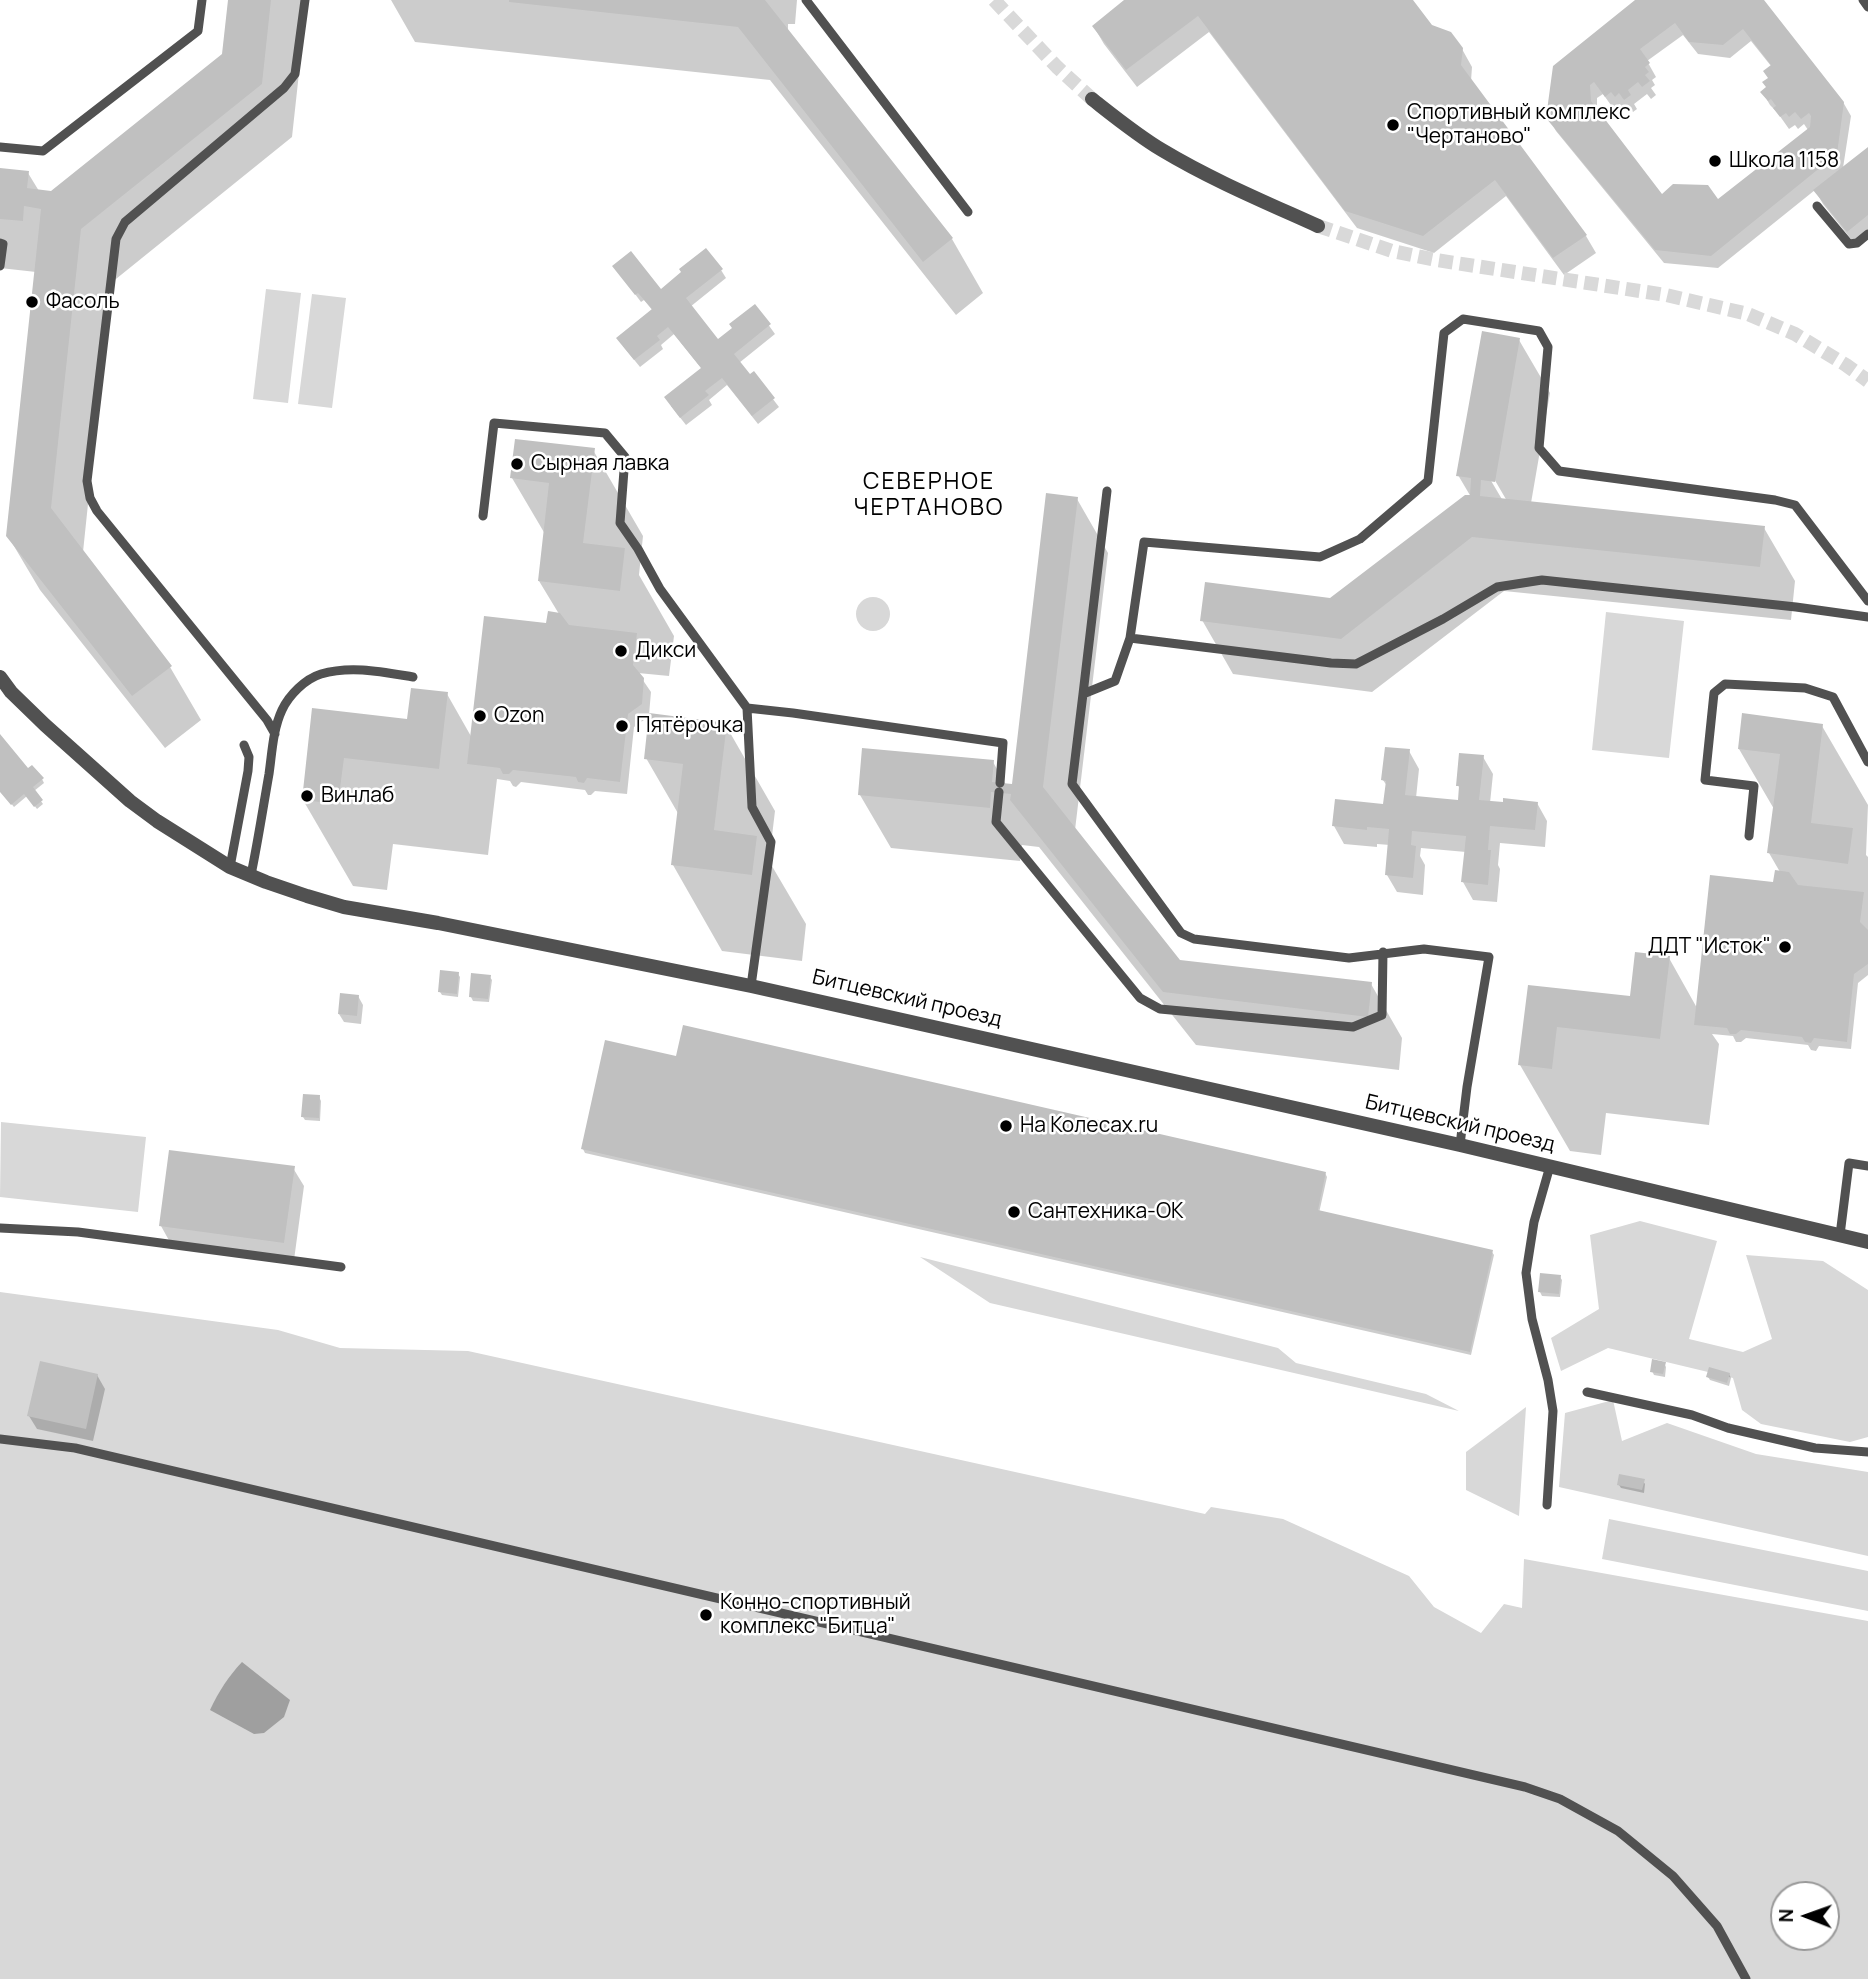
<!DOCTYPE html>
<html>
<head>
<meta charset="utf-8">
<style>
	body { margin:0 }
	#map { position:relative; width:1868px; height:1979px; overflow:hidden; background:#fff; font-family:Manrope,sans-serif }
	canvas { display:block }
	.north { position:absolute; left:1770px; top:1881px; width:70px; height:70px; box-sizing:border-box; background:#fff; border:2px solid #999; border-radius:50%; rotate:271deg; font-size:19px; font-weight:700; line-height:28px; text-align:center; color:#000 }
	.north::after { content:''; display:block; margin:auto; width:24px; height:32px; background:#000; clip-path:polygon(50% 0,100% 100%,50% 72%,0 100%) }
</style>
</head>
<body>
<div id="map">
<canvas width="1868" height="1979"></canvas>
<div class="north">N</div>
</div>
<script>
const ctx = document.querySelector('canvas').getContext('2d');
ctx.lineJoin = 'round';
function fill(path, color) { ctx.fillStyle = color; ctx.fill(path, 'evenodd'); }
function trace(path, color, width, dash) { ctx.strokeStyle = color; ctx.lineWidth = width; ctx.lineCap = dash ? 'butt' : 'round'; ctx.setLineDash(dash || []); ctx.stroke(path); }
function write(font, color, halo, rows, align = 'center') {
  ctx.font = font + ' Manrope,sans-serif'; ctx.lineWidth = 5; ctx.setLineDash([]); ctx.textBaseline = 'middle'; ctx.strokeStyle = halo; ctx.fillStyle = color; for (const [text, x, y, turn = 0] of rows) {
    ctx.save(); ctx.translate(x, y); ctx.rotate((+turn || 0) * Math.PI / 180); ctx.textAlign = isNaN(turn) ? turn : align; if (halo) ctx.strokeText(text, 0, 0); ctx.fillText(text, 0, 0); ctx.restore();
  }
}
fill(new Path2D(`
	M266,289L301,293L288,403L253,399Z
	M312,294L346,298L332,408L298,404Z
	M856 614a17 17 0 1 1 34 0a17 17 0 1 1-34 0Z
	M1606,612L1684,621L1669,758L1592,750Z
	M1,1122L146,1137L138,1212L0,1197Z
	M1640,1221L1717,1241L1689,1339L1743,1352L1772,1339L1746,1255L1823,1261L1868,1290V1437L1850,1442L1761,1424L1742,1410L1733,1378L1608,1348L1561,1371L1551,1338L1599,1309L1590,1235Z
	M920,1257L1278,1348L1296,1363L1426,1394L1459,1411L990,1303Z
	M0,1292L278,1330L340,1348L468,1351L1205,1514L1211,1507L1283,1519L1409,1576L1434,1607L1481,1633L1504,1604L1522,1608L1524,1559L1868,1621V1979H0ZM1784,1895H1826V1937H1784Z
	M1613,1400L1622,1441L1667,1423L1756,1454L1868,1472V1556L1559,1487L1565,1413Z
	M1526,1407L1519,1516L1466,1490V1452Z
	M1609,1519L1868,1571V1611L1602,1559Z`), '#d8d8d8');
fill(new Path2D(`
	M242,1662L290,1700L284,1717L264,1733L254,1734L210,1710C219,1691 228,1677 242,1662Z`), '#9f9f9f');
fill(new Path2D(`
	M230,0H307L292,137L111,283L83,552L170,667L201,720L165,748L40,590L8,536L36,272L0,268V169L28,173L39,191L52,193L223,55Z
	M391,0H797L795,24H788V32L952,239L983,293L956,315L770,80L415,42Z
	M1127,0H1411L1431,27L1462,49L1472,67L1471,81L1586,236L1596,253L1564,275L1506,196L1434,253L1357,228L1209,32L1137,87L1104,44L1094,27Z
	M1637,0H1762L1843,102L1851,116L1843,168L1868,149V234L1855,244L1823,204L1815,190L1718,268L1664,263L1556,131L1548,117ZM1683,35L1698,54L1730,58L1751,41L1771,66L1768,88L1763,93L1770,105L1777,112L1789,129L1795,125L1798,129L1804,124L1808,130L1717,202L1661,196L1597,112V98L1603,94L1613,108L1620,104L1623,109L1628,105L1633,112L1637,109L1634,104L1647,94L1651,99L1656,95L1651,88L1655,85L1652,80L1656,77L1647,61Z
	M614,266L660,291L721,270L726,278L690,307L718,341L734,329L755,306L775,334L739,363L749,376L753,373L779,407L758,424L727,385L709,400L712,405L686,425L671,406L702,369L674,334L661,345L663,349L640,367L623,346L653,311L644,300L641,302Z
	M1519,340L1550,393L1531,503L1764,528L1795,581L1791,620L1504,591L1372,692L1233,674L1202,620L1331,599L1471,497L1458,475ZM1493,477L1507,501H1503L1490,479Z
	M593,450L643,536L639,575L674,636L669,676L638,673L651,692L649,715H651L634,727L627,794L595,791L591,795H588L585,790L521,782L516,787L513,786L510,781L497,779L488,855L393,844L387,890L353,886L303,800L314,710L409,721L447,694L472,738L548,625L559,614L539,581L545,534L512,478Z
	M1077,499L1108,553L1075,830L1180,961L1371,984L1402,1038L1399,1070L1196,1045L1039,847L1022,845L1020,861L891,848L860,795L993,762L1006,785L1014,786Z
	M725,724L775,811L769,861L806,924L802,961L722,951L673,865L679,815L646,758Z
	M1822,726L1868,805L1866,855L1868,857V975L1858,983L1851,1049L1819,1046L1816,1051L1811,1050L1808,1045L1746,1038L1741,1042H1736L1733,1036L1712,1034L1719,1044L1709,1125L1606,1113L1601,1155L1570,1151L1520,1065L1529,987L1631,998L1669,958L1697,1008L1780,872L1769,853L1774,809L1739,749Z
	M0,737L28,771L42,779L44,783L34,791L43,804L37,809L27,796L14,807L0,790Z
	M1409,751L1419,769L1416,798L1459,802L1460,790L1458,785L1483,757L1493,774L1490,803H1537L1547,821L1545,847L1500,843L1498,865L1500,869L1497,902L1473,900L1463,882L1466,852L1421,848L1420,856L1425,865L1423,895L1397,892L1387,875L1390,845L1377,844V847L1344,844L1334,826L1385,806L1387,786L1383,780Z
	M458,974L460,977L458,997L442,995L440,992Z
	M489,976L492,980L489,1002L473,1001L471,997Z
	M358,996L363,1005L361,1024L344,1022L339,1014Z
	M677,1058L1325,1173L1327,1177L1319,1213L1492,1252L1494,1255L1471,1355L585,1153L583,1149Z
	M319,1097L321,1101L320,1121L305,1120L303,1117Z
	M293,1168L304,1186L294,1260L171,1244L161,1226Z
	M1560,1277L1562,1280L1560,1297L1542,1296L1540,1292Z
	M1664,1363L1666,1367L1665,1377L1654,1375L1652,1371Z
	M1729,1374L1731,1378L1729,1386L1710,1380L1708,1377Z
	M97,1375L105,1389L93,1441L37,1429L29,1416Z
	M1643,1481L1645,1484L1644,1493L1621,1488L1619,1485Z`), '#0003');
fill(new Path2D(`
	M228,0H271L262,84L81,229L51,508L172,666L132,696L6,536L41,209L24,206L23,221L0,219V168L29,171L27,188L51,191L222,54Z
	M509,0H765L953,238L923,262L738,27L509,2Z
	M1124,0H1413L1432,25L1451,32L1463,48L1461,65L1587,235L1553,258L1495,180L1423,236L1345,211L1198,16L1126,70L1092,26Z
	M1635,0H1764L1844,102L1837,154L1711,256L1655,250L1546,118L1553,66ZM1675,23L1689,42L1723,45L1743,29L1771,65L1763,71L1768,78L1762,82L1766,87L1760,92L1768,101L1771,99L1776,106L1773,108L1780,117L1786,113L1789,117L1795,112L1801,119L1809,113L1811,116L1810,127L1718,199L1708,185L1673,184L1662,194L1591,101L1590,85L1594,82L1605,97L1611,92L1615,97L1619,93L1624,100L1631,95L1628,90L1638,82L1642,87L1650,81L1645,75L1649,72L1645,67L1650,63L1640,49Z
	M1868,147V215L1847,232L1813,190Z
	M706,248L723,269L686,298L718,339L732,328L729,324L755,304L771,324L734,354L750,374L754,371L775,398L752,416L722,378L705,391L709,395L680,418L664,397L701,368L668,327L657,336L660,340L634,360L616,338L652,309L638,293L635,295L612,266L631,251L661,289L681,272L679,269Z
	M1482,331L1520,338L1495,482L1481,480L1480,496L1765,526L1760,567L1472,537L1341,639L1200,621L1205,582L1330,598L1465,495H1470L1471,478L1456,476Z
	M515,439L595,448L583,543L625,548L620,591L538,581L549,483L510,478Z
	M1046,493L1078,497L1043,787L1180,960L1372,982L1368,1017L1163,992L1010,800L1011,794L991,792L990,808L858,795L862,748L994,760L992,782L1012,784Z
	M548,611L560,613L569,625L637,633L633,665L644,678L642,704L628,714L620,782L587,778L584,783L578,782L576,777L513,770L509,774H503L500,768L467,764L484,616L546,623Z
	M411,688L448,692L439,769L344,758L338,804L302,800L312,708L407,719Z
	M649,713L727,723L714,830L757,836L752,875L671,865L683,764L644,759Z
	M1742,713L1823,724L1811,823L1853,828L1848,864L1767,853L1780,754L1738,749Z
	M0,734L28,768L32,765L44,778L33,787L43,800L34,807L24,794L11,805L0,792Z
	M1385,747L1410,749L1405,795L1458,800L1459,786H1456L1459,753L1484,755L1479,800L1503,802V798L1538,802L1535,830L1490,826L1488,850H1491L1488,885L1461,882L1466,836L1412,831L1411,845L1416,846L1413,878L1385,875L1389,829L1367,827V830L1332,826L1335,799L1383,804L1386,781L1381,780Z
	M1775,870L1789,872L1798,885L1864,892L1860,922L1868,930V964L1854,974L1847,1042L1814,1038L1811,1043L1805,1042L1802,1037L1741,1030L1736,1034H1730L1727,1028L1694,1025L1710,875L1773,882Z
	M1635,952L1670,956L1660,1039L1557,1027L1552,1069L1518,1065L1528,985L1630,996Z
	M440,970L459,972L457,994L438,992Z
	M471,973L491,975L488,999L469,997Z
	M340,993L359,995L357,1016L338,1014Z
	M683,1025L1326,1172L1318,1210L1493,1250L1470,1352L581,1149L605,1040L676,1056Z
	M303,1094L320,1095L319,1118L301,1117Z
	M169,1150L295,1166L284,1243L159,1226Z
	M1540,1273L1561,1275L1559,1294L1538,1292Z
	M1652,1359L1666,1362L1663,1374L1650,1372Z
	M40,1361L98,1374L86,1429L27,1416Z
	M1709,1367L1730,1373L1727,1383L1706,1377Z
	M1619,1474L1645,1479L1642,1490L1617,1485Z`), '#c0c0c0');
trace(new Path2D(`
	M994,0L1057,67L1092,99
	M1318,226L1392,251L1436,260L1666,295L1748,314L1795,334L1846,365L1868,381`), '#d9d9d9', 14, [14, 7]);
trace(new Path2D(`
	M806,0L968,212
	M1863,0L1868,7
	M0,147L43,151L198,31L202,0
	M1817,206L1849,244L1857,243L1868,234
	M0,243L3,244L0,266
	M483,516L494,423L605,433L625,457L620,523L638,549L660,589L747,708
	M1130,638L1144,542L1320,557L1360,539L1428,481L1444,333L1463,319L1539,331L1548,347L1539,448L1559,471L1775,500L1795,505L1868,601
	M1083,694L1107,491
	M275,734L267,720L97,511L90,498L87,481L116,239L125,222L284,88L295,74L305,0
	M999,792L996,822L1140,998L1160,1009L1353,1027L1382,1015L1383,952
	M1749,836L1754,786L1705,780L1714,693L1725,684L1805,688L1833,697L1868,762
	M230,867L248,771L249,757L244,745
	M251,875C258,841 263,808 269,774C272,753 273,729 282,710C289,695 305,679 321,674C351,665 383,672 413,677
	M751,986L771,842L752,807L747,708L793,713L1003,743L1000,783
	M1460,1145L1467,1087L1489,957L1424,949L1349,958L1194,939L1181,933L1072,784L1083,694L1115,681L1130,638L1331,663L1356,664L1443,619L1497,587L1542,580L1796,607L1868,617
	M0,1228L78,1232L341,1267
	M1840,1235L1849,1163L1868,1166
	M1587,1392L1692,1415L1728,1428L1815,1448L1868,1452
	M0,1439L75,1448L1525,1787L1560,1799L1618,1831L1673,1876L1717,1926L1746,1979
	M1547,1505L1553,1411L1548,1380L1532,1319L1526,1273L1534,1222L1550,1166`), '#515151', 9);
trace(new Path2D(`
	M1092,99C1115,117 1137,135 1162,150C1212,180 1265,202 1318,226
	M0,677L11,692L45,725L130,801L157,821L230,867L266,882L307,896L344,907L438,923L751,986L1460,1145L1868,1242`), '#515151', 14);
for (const [x, y, r, color] of [
	[1393,125,7,"#000"],
	[1715,161,7,"#000"],
	[32,302,7,"#000"],
	[517,464,7,"#000"],
	[621,651,7,"#000"],
	[480,716,7,"#000"],
	[622,726,7,"#000"],
	[307,796,7,"#000"],
	[1785,947,7,"#000"],
	[1006,1126,7,"#000"],
	[1014,1212,7,"#000"],
	[706,1615,7,"#000"]
]) { const dot = new Path2D(); dot.arc(x, y, r, 0, 2 * Math.PI); ctx.fillStyle = color; ctx.fill(dot); trace(dot, '#fff', 2.5); }
write('21px', '#000', '#fff', [
	["Спортивный комплекс",1407,113],
	["\"Чертаново\"",1407,137],
	["Школа 1158",1729,161],
	["Фасоль",46,302],
	["Сырная лавка",531,464],
	["Дикси",635,651],
	["Ozon",494,716],
	["Пятёрочка",636,726],
	["Винлаб",321,796],
	["ДДТ \"Исток\"",1771,947,"right"],
	["На Колесах.ru",1020,1126],
	["Сантехника-ОК",1028,1212],
	["Конно-спортивный",720,1603],
	["комплекс \"Битца\"",720,1627]
], 'left');
write('21px', '#000', '#fff', [
	["Битцевский проезд",907,999,13],
	["Битцевский проезд",1460,1124,13]
]);
ctx.letterSpacing = '2px';
write('23px', '#000', '#fff', [
	["СЕВЕРНОЕ",929,483],
	["ЧЕРТАНОВО",929,509]
]);
ctx.letterSpacing = '0px';
</script>
</body>
</html>
